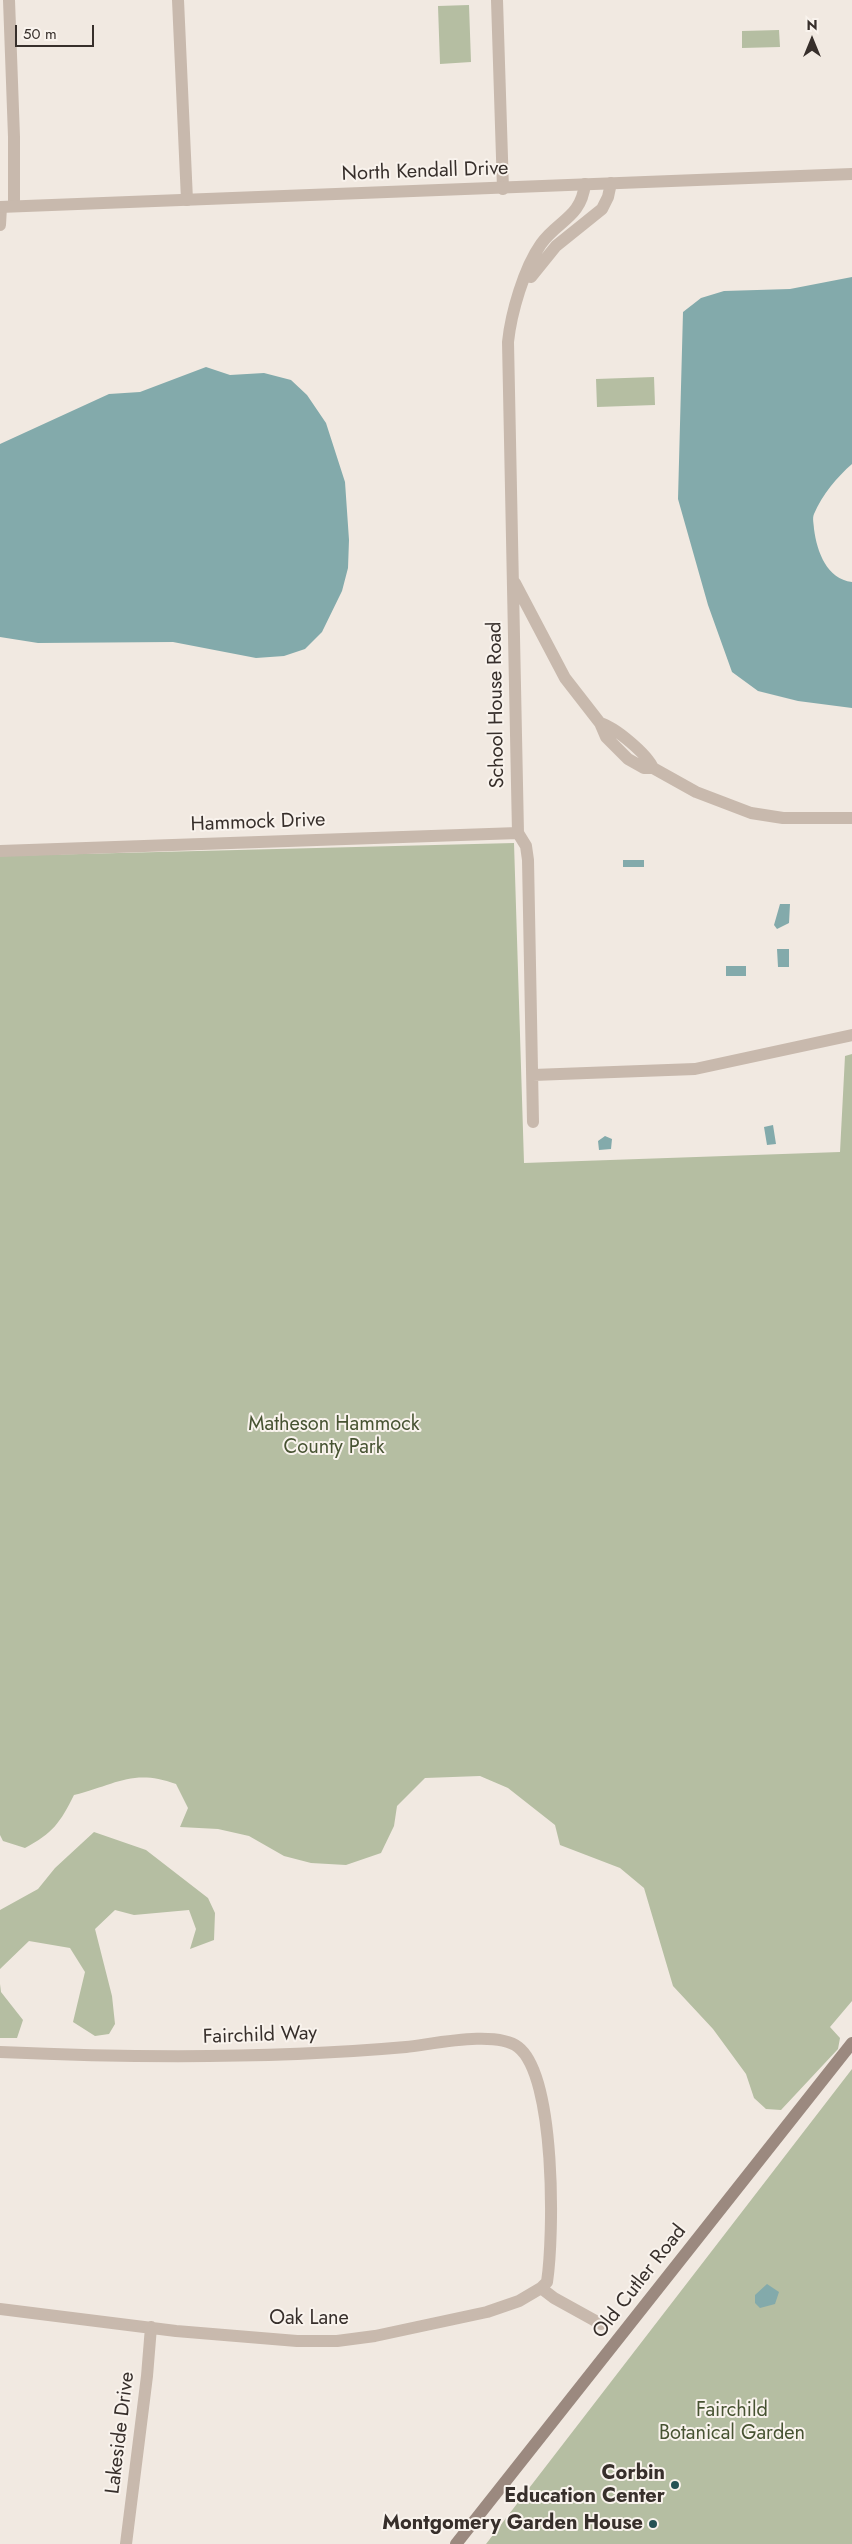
<!DOCTYPE html>
<html>
<head>
<meta charset="utf-8">
<style>
	body { margin:0 }
	#map { position:relative; width:852px; height:2544px; overflow:hidden; background:#f1e9e1; font-family:Jost,sans-serif }
	canvas { display:block }
	.north { position:absolute; left:787px; top:15px; width:50px; height:50px; -webkit-text-stroke:4px #f9f3ed; paint-order:stroke; rotate:0deg; font-size:14px; font-weight:700; line-height:20px; text-align:center; color:#372f2b }
	.north::after { content:''; display:block; margin:auto; width:18px; height:22px; background:#372f2b; clip-path:polygon(50% 0,100% 100%,50% 72%,0 100%) }
	.scale { position:absolute; left:15px; top:25px; width:79px; height:22px; box-sizing:border-box; border:2px solid #372f2b; border-top:0; padding-left:6px; font-size:15px; line-height:18px; white-space:nowrap; color:#372f2b; -webkit-text-stroke:4px #f9f3ed; paint-order:stroke }
</style>
</head>
<body>
<div id="map">
<canvas width="852" height="2544"></canvas>
<div class="north">N</div>
<div class="scale">50 m</div>
</div>
<script>
const ctx = document.querySelector('canvas').getContext('2d');
ctx.lineJoin = 'round';
function fill(path, color) { ctx.fillStyle = color; ctx.fill(path, 'evenodd'); }
function trace(path, color, width, dash) { ctx.strokeStyle = color; ctx.lineWidth = width; ctx.lineCap = dash ? 'butt' : 'round'; ctx.setLineDash(dash || []); ctx.stroke(path); }
function write(font, color, halo, rows, align = 'center') {
  ctx.font = font + ' Jost,sans-serif'; ctx.lineWidth = 4; ctx.setLineDash([]); ctx.textBaseline = 'middle'; ctx.strokeStyle = halo; ctx.fillStyle = color; for (const [text, x, y, turn = 0] of rows) {
    ctx.save(); ctx.translate(x, y); ctx.rotate((+turn || 0) * Math.PI / 180); ctx.textAlign = isNaN(turn) ? turn : align; if (halo) ctx.strokeText(text, 0, 0); ctx.fillText(text, 0, 0); ctx.restore();
  }
}
fill(new Path2D(`
	M469,5L471,62L440,64L438,6Z
	M779,30L780,47L742,48V31Z
	M654,377L655,405L597,407L596,379Z
	M514,843L524,1163L840,1152L845,1056L852,1054V2001L830,2027L840,2038L838,2049L781,2110L766,2109L754,2098L746,2074L713,2029L673,1986L644,1888L620,1868L560,1845L555,1825L508,1788L480,1776L425,1778L397,1806L394,1826L381,1853L346,1865L311,1863L284,1856L249,1836L218,1829L180,1827L188,1808L176,1784C133,1768 115,1785 74,1795C60,1823 53,1833 25,1848L3,1841L0,1835V856Z
	M94,1832L146,1850L208,1898L215,1913L214,1940L190,1949L196,1929L189,1910L134,1915L115,1910L95,1929L112,1996L115,2024L109,2034L95,2036L73,2022L85,1972L70,1948L29,1941L0,1969V1910L38,1889L55,1868Z
	M0,1984L1,1992L23,2020L17,2038H0Z
	M852,2069V2544H486Z`), '#b5bea2');
fill(new Path2D(`
	M852,277V464C837,477 822,495 814,514C812,518 814,525 814,529C817,552 827,579 852,582V708L798,701L758,691L732,672L708,605L678,499L683,312L701,298L724,291L790,289Z
	M206,367L230,375L264,373L291,380L307,395L326,423L345,482L349,540L348,568L342,591L322,632L305,649L284,656L256,658L173,642L38,643L0,637V444L109,394L140,392Z
	M623,860H644V867H623Z
	M780,904H790L789,923L777,929L774,925Z
	M777,949H789V967H778Z
	M726,966H746V976H726Z
	M773,1125L776,1144L767,1145L764,1127Z
	M605,1136L612,1139L611,1149L599,1150L598,1141Z
	M767,2284L779,2292L775,2304L760,2308L755,2303V2295Z`), '#83aaab');
trace(new Path2D(`
	M9,0L14,137V206
	M178,0L187,200
	M497,0L503,189
	M0,225L1,207
	M531,277L556,246L602,209L608,197L611,183
	M515,583L565,678L600,723L606,737L628,759L644,768H653L696,792L751,813L783,818H852
	M600,723C615,727 647,754 653,768
	M0,851L518,833
	M533,1075L695,1069L852,1035
	M533,1122L528,860L526,846L518,833L508,342C511,313 524,268 541,244C558,220 581,218 585,184
	M0,2052C135,2058 271,2059 406,2047C434,2044 496,2030 518,2047C556,2076 554,2236 547,2282L541,2288L519,2301L487,2312L375,2336L337,2341H297L176,2331L0,2309
	M541,2288L554,2298L601,2324
	M126,2544L147,2376L151,2327`), '#c8b9ad', 12);
trace(new Path2D(`
	M0,207L852,174`), '#c8b9ad', 12);
trace(new Path2D(`
	M456,2544L852,2043`), '#9b897f', 12);
for (const [x, y, r, color] of [
	[675,2485,5,"#255254"],
	[653,2524,5,"#255254"]
]) { const dot = new Path2D(); dot.arc(x, y, r, 0, 2 * Math.PI); ctx.fillStyle = color; ctx.fill(dot); trace(dot, '#f9f3ed', 2); }
write('20px', '#372f2b', '#f9f3ed', [
	["North Kendall Drive",425,172,-2],
	["School House Road",497,705,-91],
	["Hammock Drive",258,823,-2],
	["Fairchild Way",260,2036,-2],
	["Old Cutler Road",640,2282,-52],
	["Oak Lane",309,2319],
	["Lakeside Drive",121,2433,-83]
]);
write('20px', '#475332', '#f9f3ed', [
	["Matheson Hammock",334,1425],
	["County Park",334,1448],
	["Fairchild",732,2411],
	["Botanical Garden",732,2434]
]);
write('bold 20px', '#372f2b', '#f9f3ed', [
	["Corbin",665,2474],
	["Education Center",665,2497],
	["Montgomery Garden House",643,2524]
], 'right');
</script>
</body>
</html>
